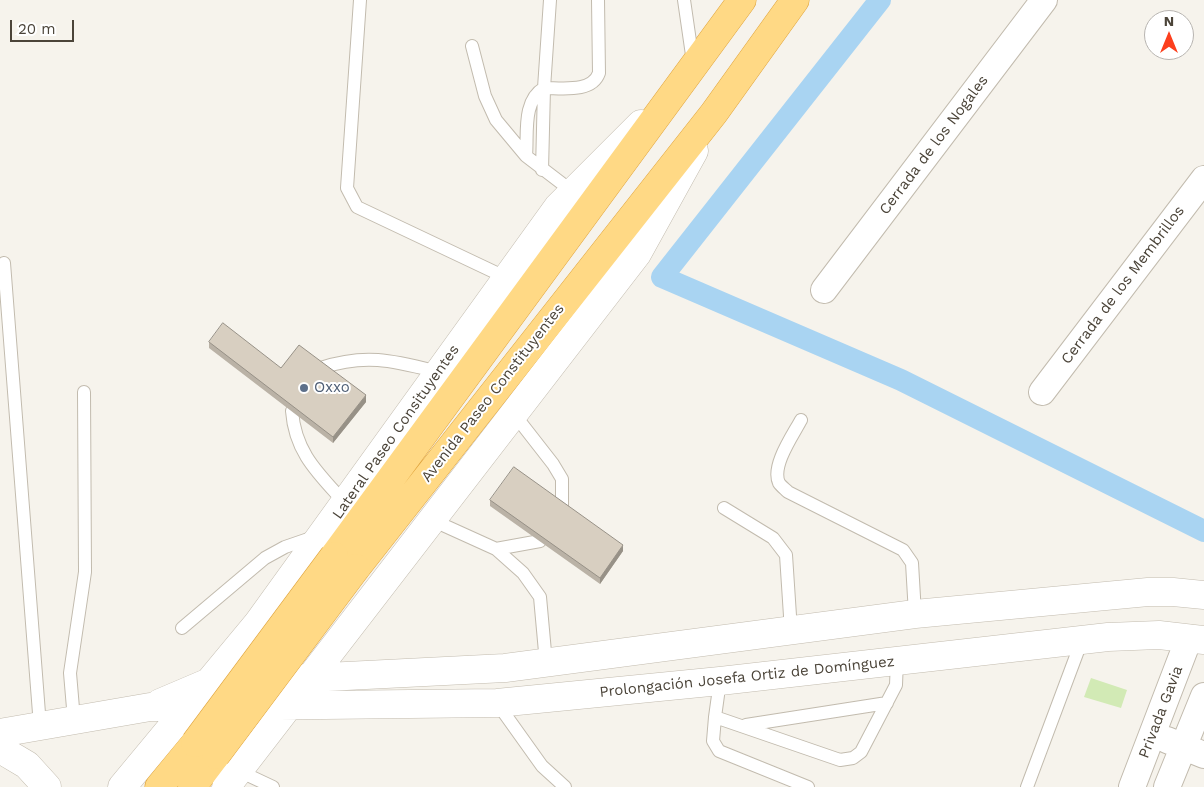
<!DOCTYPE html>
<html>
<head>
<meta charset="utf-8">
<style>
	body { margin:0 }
	#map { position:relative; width:1204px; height:787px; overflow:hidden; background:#f6f3ec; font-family:"Work Sans",sans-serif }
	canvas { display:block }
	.north { position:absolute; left:1144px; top:10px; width:50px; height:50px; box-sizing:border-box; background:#fff; border:1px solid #b7b4b0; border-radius:50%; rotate:0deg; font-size:14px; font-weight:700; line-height:20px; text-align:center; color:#4b4439 }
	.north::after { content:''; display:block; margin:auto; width:18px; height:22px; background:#fc3f1d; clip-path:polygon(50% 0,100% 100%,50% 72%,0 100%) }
	.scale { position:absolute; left:10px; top:20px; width:64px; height:22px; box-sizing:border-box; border:2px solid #4b4439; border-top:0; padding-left:6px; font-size:15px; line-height:18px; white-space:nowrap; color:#4b4439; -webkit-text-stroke:4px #fff; paint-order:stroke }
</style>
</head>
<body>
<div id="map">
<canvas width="1204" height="787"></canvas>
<div class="north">N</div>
<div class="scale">20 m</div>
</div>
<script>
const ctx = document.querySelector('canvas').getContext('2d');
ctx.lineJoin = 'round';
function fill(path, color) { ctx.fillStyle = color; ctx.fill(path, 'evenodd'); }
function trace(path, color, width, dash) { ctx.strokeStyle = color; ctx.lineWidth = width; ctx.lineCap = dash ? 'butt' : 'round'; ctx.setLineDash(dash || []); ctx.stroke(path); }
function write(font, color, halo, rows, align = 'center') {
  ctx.font = font + ' "Work Sans",sans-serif'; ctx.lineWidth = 4; ctx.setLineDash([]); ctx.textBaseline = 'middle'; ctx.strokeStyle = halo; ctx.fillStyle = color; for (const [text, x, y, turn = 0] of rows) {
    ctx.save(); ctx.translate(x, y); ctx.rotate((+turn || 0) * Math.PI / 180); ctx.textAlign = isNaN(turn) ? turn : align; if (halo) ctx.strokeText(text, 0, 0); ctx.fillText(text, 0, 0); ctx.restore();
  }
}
fill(new Path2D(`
	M1091,678L1127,690L1121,708L1084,697Z`), '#d2eab5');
trace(new Path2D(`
	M880,0L662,277L901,380L1204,531`), '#a9d4f2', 22);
const service = new Path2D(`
	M360,0L347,188L357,207L507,278
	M550,0L544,88C522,101 528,134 526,156L573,192
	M684,0L693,62
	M472,46L485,96L496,120L526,156
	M542,170L544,88C562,88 592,93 599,73L598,0
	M4,263L40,726
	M321,368C366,353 394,361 438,372
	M292,411C295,453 319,474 345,503
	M514,414L553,464L562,479V508
	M801,420C793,435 771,466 779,483C781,486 785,489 788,492L903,550L912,563L915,614
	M724,508L773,538L786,555L791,631
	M432,520L496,549L523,573L540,597L546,663
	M496,549L540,541
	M182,628L265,558L285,547L314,537
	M720,681L715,717L840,760L853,758L861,752L896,685L897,660
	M497,703L542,766L565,787
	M715,717L713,741L719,751L808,787
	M74,720L70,673L85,572L84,392
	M746,725L887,703
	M239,771L273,787
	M1027,787L1082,640`);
const minor = new Path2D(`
	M824,290L1044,0
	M1042,392L1204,179
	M1167,740L1204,755
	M1132,787L1189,638
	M1167,787L1204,696`);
const tertiary = new Path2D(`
	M160,703L207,683L505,668L915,614L1148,592H1173L1204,595
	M0,733L150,707L497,703L720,681L1108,637L1159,635L1204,640
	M0,749L27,765L47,787
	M122,787L258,623L558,207L641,124
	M226,787L637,254L694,151`);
const trunk = new Path2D(`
	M334,556L742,0
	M356,568L714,113L795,0
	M159,787L195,743
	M192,787L216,755`);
trace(service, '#c2bbae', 14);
trace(minor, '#c2bbae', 28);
trace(tertiary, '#c2bbae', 29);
trace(trunk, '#e0a43c', 29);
trace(service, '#fff', 12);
trace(minor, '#fff', 26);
trace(tertiary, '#fff', 28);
trace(trunk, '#ffd985', 28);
const trunkBridge = new Path2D(`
	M195,743L334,556
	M216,755L356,568`);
trace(trunkBridge, '#e0a43c', 29, []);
trace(trunkBridge, '#ffd985', 28);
fill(new Path2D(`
	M209,342L281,368L366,402L333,443L209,348Z
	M490,500L623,551L600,584L490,506Z`), '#bab2a6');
fill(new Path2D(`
	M366,395V402L333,443V437Z
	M623,545V551L600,584V578Z`), '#979187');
const building = new Path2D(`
	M223,323L281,368L299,345L366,395L333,437L209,342Z
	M514,467L623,545L600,578L490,500Z`);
fill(building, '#d8cfc1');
trace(building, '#979187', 1);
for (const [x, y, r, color] of [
	[304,388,5,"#5c6f8a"]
]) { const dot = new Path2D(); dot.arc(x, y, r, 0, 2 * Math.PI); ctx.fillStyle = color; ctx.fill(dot); trace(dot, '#fff', 2); }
write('15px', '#4b4439', '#fff', [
	["Cerrada de los Nogales",934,145,-53],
	["Cerrada de los Membrillos",1123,285,-53],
	["Avenida Paseo Constituyentes",493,393,-52],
	["Lateral Paseo Consituyentes",396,432,-55],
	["Prolongación Josefa Ortiz de Domínguez",747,677,-6],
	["Privada Gavia",1161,712,-69]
]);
write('15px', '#4e5e75', '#fff', [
	["Oxxo",314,388]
], 'left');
</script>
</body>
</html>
